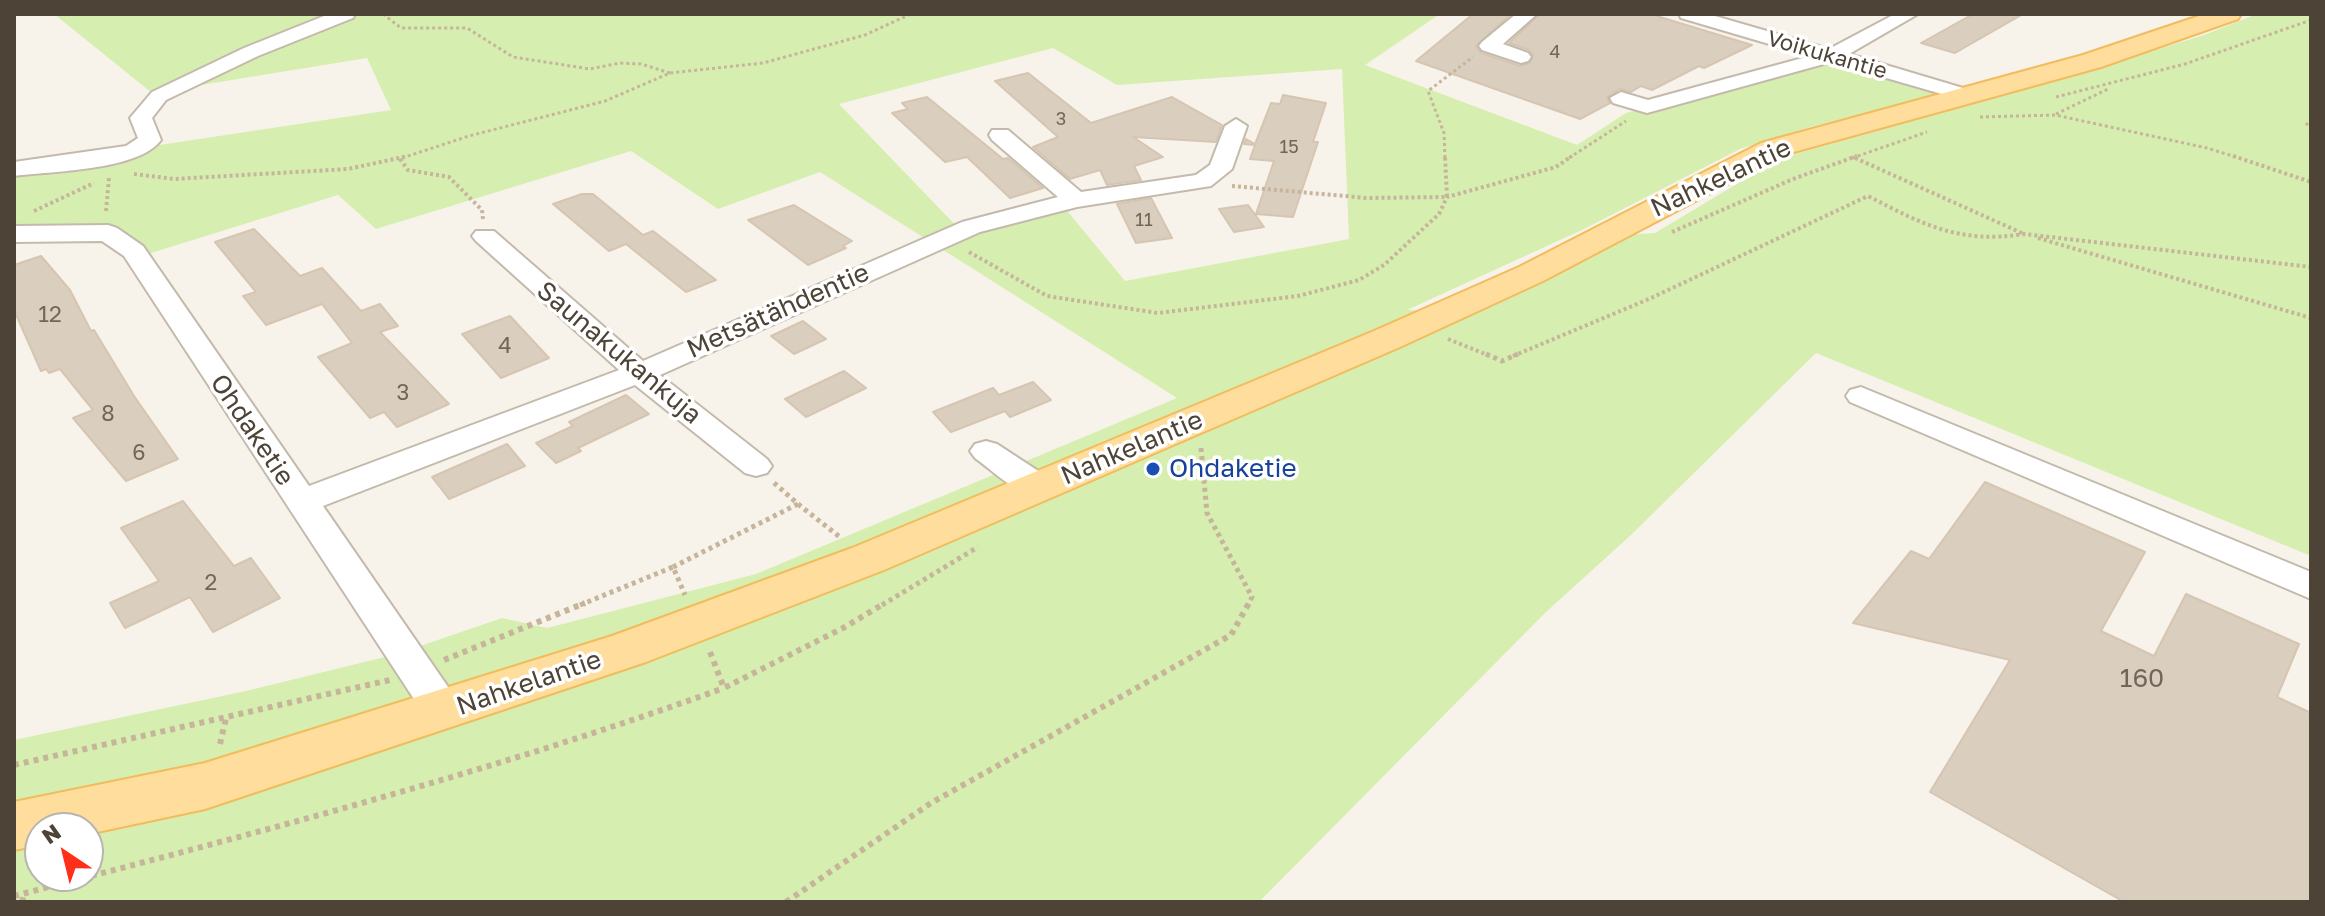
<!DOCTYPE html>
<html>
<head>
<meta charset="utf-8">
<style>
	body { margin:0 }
	#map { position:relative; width:2325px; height:916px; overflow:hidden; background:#f7f3eb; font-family:"Golos Text",sans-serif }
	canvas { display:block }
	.frame { position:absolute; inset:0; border:16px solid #4d4337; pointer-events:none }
	.north { position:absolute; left:24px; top:812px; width:80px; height:80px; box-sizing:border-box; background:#fff; border:2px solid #b8b4af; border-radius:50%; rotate:325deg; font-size:22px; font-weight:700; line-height:32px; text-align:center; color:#4d4337 }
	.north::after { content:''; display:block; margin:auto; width:28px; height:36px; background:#ff2f1a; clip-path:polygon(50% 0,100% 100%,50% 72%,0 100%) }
</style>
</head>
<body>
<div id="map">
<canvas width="2325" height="916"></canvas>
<div class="frame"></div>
<div class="north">N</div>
</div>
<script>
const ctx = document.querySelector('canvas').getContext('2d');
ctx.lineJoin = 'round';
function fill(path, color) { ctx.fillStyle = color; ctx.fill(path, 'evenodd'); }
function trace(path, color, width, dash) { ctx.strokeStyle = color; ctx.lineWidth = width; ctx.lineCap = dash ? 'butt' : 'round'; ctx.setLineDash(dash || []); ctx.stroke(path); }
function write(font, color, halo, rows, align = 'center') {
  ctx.font = font + ' "Golos Text",sans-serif'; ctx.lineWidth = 7; ctx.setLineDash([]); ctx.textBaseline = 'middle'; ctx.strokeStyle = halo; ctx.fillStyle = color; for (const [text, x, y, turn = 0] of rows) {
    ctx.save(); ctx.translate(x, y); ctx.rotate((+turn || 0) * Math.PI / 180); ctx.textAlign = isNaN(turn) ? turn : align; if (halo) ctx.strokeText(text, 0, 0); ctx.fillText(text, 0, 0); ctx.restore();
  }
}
fill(new Path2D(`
	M54,14H1440L1365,65L1577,145L1626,113L1832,60L1938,91L1940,94L1810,127L1740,149L1582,230L1407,310L1467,312L1625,235L1655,233L1740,182L1795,154L2041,85L2204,35L2257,14H2311V556L1816,353L1631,535L1546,612L1259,902H14V740L246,691L397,654L502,618L547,628L756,574L1177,398L820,172L718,209L631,151L376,229L338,195L138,257L108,233L14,234V167L391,110L367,58L152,93ZM1053,48L1117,85L1342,69L1349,239L1125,281L1064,207L964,234L839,104ZM40,828H88V876H40Z`), '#d6efb0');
const building = new Path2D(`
	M1473,14H1511L1476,46L1481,53L1520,66L1530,63L1533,55L1529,50L1509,43L1540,14H1650L1752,45L1704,68L1699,66L1652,90L1641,86L1631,92L1620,89L1607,97L1610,103L1580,119L1416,61Z
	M1973,14H2023L1955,53L1921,43Z
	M1028,73L1091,123L1172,97L1222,125L1216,142L1133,137L1163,157L1134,166L1141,180L1107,185L1100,170L1070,179L1033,147L1058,137L995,81Z
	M1283,95L1326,103L1313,142H1318L1293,217L1256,214L1274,161L1250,159L1255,145L1244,144L1246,139L1255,144L1271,103L1280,104Z
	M927,97L1003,159L1008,158L1043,188L1010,198L967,157L945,162L892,113L908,109L902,103Z
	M582,194H593L643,235L653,231L716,280L686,292L626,244L609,251L553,204Z
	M1151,198L1172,238L1136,243L1117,204Z
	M794,205L852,241L843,246L846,248L808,265L748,220Z
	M1248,205L1264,227L1234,232L1219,209Z
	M254,229L300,276L322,268L361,311L380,304L398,326L380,332L449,404L397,427L384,412L370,418L318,357L352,343L322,304L266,325L243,296L256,292L215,242Z
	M41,256L70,290L91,331L94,330L134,396L178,459L126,481L73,418L93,410L60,369L49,373L46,369L41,371L14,310V265Z
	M510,316L549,358L501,378L462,334Z
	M803,321L826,339L794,354L771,336Z
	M844,371L866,388L806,417L785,399Z
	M1033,382L1051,400L1010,417L1005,411L951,432L933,412L993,388L999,395Z
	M626,395L649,414L578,448L581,451L556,463L536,443L573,426L569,422Z
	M507,444L525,466L449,499L432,477Z
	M1985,482L2145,552L2101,631L2154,656L2186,594L2299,644L2277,697L2311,713V902H2124L1930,792L2010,660L1853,623L1911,551L1929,559Z
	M183,501L234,566L251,558L280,598L213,632L190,597L125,628L110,603L159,581L121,528Z`);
fill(building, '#dacebf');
trace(building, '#d6c5b1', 2);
const minor = new Path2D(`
	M329,14H355L353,18L258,56L166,100L152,118L161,140C138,171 51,171 14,176V162L126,146L138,138L130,118L152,92L244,48Z
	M1516,14H1537L1503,44L1528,53L1531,57L1528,61L1521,63L1482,50L1479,46L1482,42Z
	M1679,14H1708L1829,49L1895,14H1918L1849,54L1973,91L1977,95L1966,101L1831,62L1647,113L1613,103L1610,98L1621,92L1648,100L1810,56L1681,18Z
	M1236,119L1247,126L1232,169L1211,186L1077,207L980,232L660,375L767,459L772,466L767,473L756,476L745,473L635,385L323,506L457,700L463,711L457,722L443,727L429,722L124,256L102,241L14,242V226L108,225L117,228L143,246L309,486L619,370L476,241L472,236L476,231H494L643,361L962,222L1058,197L992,140L989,135L992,130H1008L1081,192L1196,175L1210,165L1225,126Z
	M1861,387L2311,572V599L1850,402L1846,396L1850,390Z
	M986,441L997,444L1052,480L1056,488L1052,496C1024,503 996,473 975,458L970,451L975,444Z`);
const major = new Path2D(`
	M2205,14H2241L2238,19L2101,67L1783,155L1543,281L1400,347L884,570L646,662L205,809L88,834V828H40V845L14,850V802L205,763L612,636L852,548L1374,331L1519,267L1761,143L2083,55Z`);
trace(minor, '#c4baac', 4);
trace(major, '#f2bc5e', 4);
trace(new Path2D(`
	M383,14L401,28H467L513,57L590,69L620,63L641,64L670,73
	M2056,97L2185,64L2311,20
	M2056,114L2108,89
	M1980,117L2055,115L2207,148L2239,158
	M2306,123L2311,129
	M402,158L469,136L605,101L670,73L763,63L865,35L911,14
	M1445,158L1444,133L1428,91L1473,57
	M1569,158L1626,121
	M1852,158L1927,132`), '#c7b59b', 3, [3, 3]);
trace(new Path2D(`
	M2233,156L2311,182
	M1855,158L2024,234
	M400,159L408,170L449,177L482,210L483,219
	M134,174L174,179L348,169L408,156
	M1232,186L1367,198L1447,197L1445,156
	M34,211L94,183
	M106,211L109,178
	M1672,232L1793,179L1857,156
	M2038,238L2311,318
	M969,252L1047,296L1158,313L1298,296L1359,280L1384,265L1439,214L1447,197L1556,167L1572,156
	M1448,339L1490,356
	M1513,356L1649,299L1868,196C1924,225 1959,244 2024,234L2311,267`), '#c7b59b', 4, [3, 3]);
trace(new Path2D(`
	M1486,354L1502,361L1518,354
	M1201,448L1207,513L1252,597L1248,605
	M798,504L841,538
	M673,567L798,504L772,481
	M580,605L673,567L685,595
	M882,605L978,547`), '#c7b59b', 5, [4, 4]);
trace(new Path2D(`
	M710,652L724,688L845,627L885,603
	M444,660L585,603
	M220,744L226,718
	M14,765L390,680
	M14,896C253,834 492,772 724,688
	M22,902L24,894
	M786,902L931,803L1231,635L1249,603`), '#c7b59b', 6, [5, 5]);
fill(minor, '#fff');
fill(major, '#ffdd9c');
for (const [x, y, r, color] of [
	[1153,469,8,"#1a4fb4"]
]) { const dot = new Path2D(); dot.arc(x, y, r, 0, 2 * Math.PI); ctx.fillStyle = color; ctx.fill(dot); trace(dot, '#fff', 3); }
write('18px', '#706659', null, [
	["4",1555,52],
	["3",1061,119],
	["15",1289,147],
	["11",1144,220]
]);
write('22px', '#4d4337', '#fff', [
	["Voikukantie",1827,55,16]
]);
write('22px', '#706659', null, [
	["12",50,315],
	["4",505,346],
	["3",403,393],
	["8",108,414],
	["6",139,453],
	["2",211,583]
]);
write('26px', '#4d4337', '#fff', [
	["Nahkelantie",1721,178,-25],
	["Metsätähdentie",778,311,-24],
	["Saunakukankuja",619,353,40],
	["Ohdaketie",252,430,56],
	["Nahkelantie",1132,448,-23],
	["Nahkelantie",529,683,-19]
]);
write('26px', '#164399', '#fff', [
	["Ohdaketie",1169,469]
], 'left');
write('26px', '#706659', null, [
	["160",2142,679]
]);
</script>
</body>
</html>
